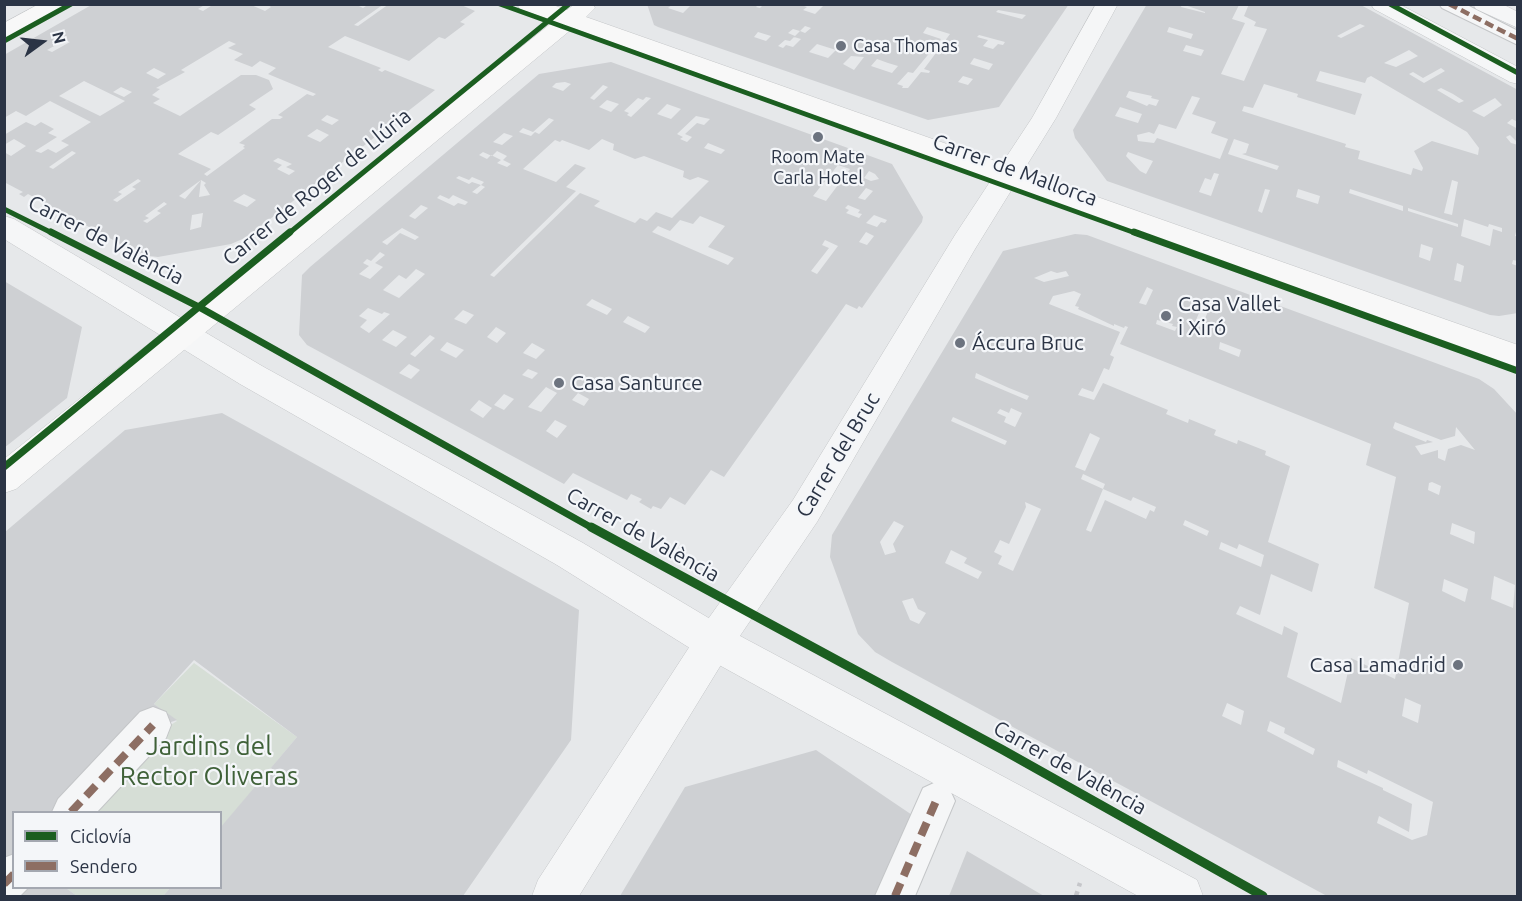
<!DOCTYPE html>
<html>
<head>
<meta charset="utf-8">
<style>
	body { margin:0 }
	#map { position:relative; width:1522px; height:901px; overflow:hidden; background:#e6e8ea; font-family:Ubuntu,sans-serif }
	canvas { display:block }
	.frame { position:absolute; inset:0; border:6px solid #2b3445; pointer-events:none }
	.legend { position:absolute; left:12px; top:811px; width:210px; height:78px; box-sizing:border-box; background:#f4f6f9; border:2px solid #a4a8b1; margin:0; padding:8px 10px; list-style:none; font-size:18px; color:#2b3445 }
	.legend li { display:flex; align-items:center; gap:12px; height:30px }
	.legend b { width:30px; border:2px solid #a4a8b1 }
	.north { position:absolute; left:12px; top:12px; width:60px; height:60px; -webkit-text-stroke:4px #f4f6f9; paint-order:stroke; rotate:75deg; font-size:16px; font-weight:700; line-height:24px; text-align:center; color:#2b3445 }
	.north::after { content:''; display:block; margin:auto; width:21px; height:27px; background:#2b3445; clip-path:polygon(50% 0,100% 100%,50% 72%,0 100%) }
</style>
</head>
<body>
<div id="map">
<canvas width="1522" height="901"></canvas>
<div class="frame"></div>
<ul class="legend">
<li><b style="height:8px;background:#1b5e20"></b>Ciclovía</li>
<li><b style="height:8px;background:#8d6e63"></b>Sendero</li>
</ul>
<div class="north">N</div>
</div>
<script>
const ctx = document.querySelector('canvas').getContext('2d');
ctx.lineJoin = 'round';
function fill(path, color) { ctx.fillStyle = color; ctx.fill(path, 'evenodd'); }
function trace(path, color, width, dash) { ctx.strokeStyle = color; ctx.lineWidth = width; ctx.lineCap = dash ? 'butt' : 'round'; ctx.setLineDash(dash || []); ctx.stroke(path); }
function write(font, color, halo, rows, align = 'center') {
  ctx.font = font + ' Ubuntu,sans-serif'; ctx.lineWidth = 4.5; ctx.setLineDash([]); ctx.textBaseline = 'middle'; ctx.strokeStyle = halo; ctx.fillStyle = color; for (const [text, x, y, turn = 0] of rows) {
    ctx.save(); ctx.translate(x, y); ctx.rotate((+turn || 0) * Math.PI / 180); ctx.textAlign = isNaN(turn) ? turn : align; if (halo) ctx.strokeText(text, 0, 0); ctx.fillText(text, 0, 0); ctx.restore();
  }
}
fill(new Path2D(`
	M194,663L297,737L221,828L220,812H56L149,715L166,728L177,721L154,704Z
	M66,888H170L163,896H77Z`), '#d6ded6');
fill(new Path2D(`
	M93,4H206L198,9L203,11L214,4H249L265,11L271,7L266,4H362L359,6L363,8L369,4H384L354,25L358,26L389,4H459L475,11L460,22L465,24L445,39L439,37L409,61L345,36L328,47L381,68L378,70L382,72L385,70L435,90L247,237L231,244L158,257L141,255L28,194L24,197L19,194L23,192L4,182V152L11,156L26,146L14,139L4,145V135L26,122L35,126L41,122L54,129L48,133L57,137L35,151L41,153L48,149L56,153L69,145L61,141L91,122L50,101L26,116L16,111L4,118V55ZM65,40L70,42L52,52L47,50ZM229,41L236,44L228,48L243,54L234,60L252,67L260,61L276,68L268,74L316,94L313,96L307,94L278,115L283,117L280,119H272L239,143L245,145L243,147L245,148L207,176L204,174L211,169L178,154L211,132L218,135L256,109L249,105L273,89L269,80L256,75H241L180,116L153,103L160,99L152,95L160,89L156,88L185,72L181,70ZM154,68L166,74L158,79L146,73ZM84,81L125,101L100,116L59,96ZM121,87L132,92L124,97L113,92ZM327,115L339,120L332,125L321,120ZM317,129L329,135L320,142L307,136ZM72,151L76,153L53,169L49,167ZM278,158L292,164L286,167L295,171L289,175L277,169L282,165L273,161ZM138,179L141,181L132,187L136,189L117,202L113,200L122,194L118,192ZM201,180L206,183L204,185L210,195L199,197L201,180L185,199L179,196ZM244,194L256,200L247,207L233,201ZM164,202L167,204L157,211L161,213L147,223L143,221L149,218L145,216ZM203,213L201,227L190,230L192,215Z
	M647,4H673L668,8L683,13L692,4H759L756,7L760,8L764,4H798L807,7L803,10L815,14L825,4H1069L999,107L928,120L658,27L654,25ZM998,10L1026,15L1022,19L996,12ZM805,26L811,28L805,33L800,31L794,37L801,39L793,47L786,45L783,48L778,46L785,40L790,41L795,36L788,33L793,29L800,31ZM927,27L950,34L924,69L930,71L929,73L921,72L908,88H902L903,86L897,84L908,72L913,73L941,39L923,33ZM758,32L771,36L766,41L754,37ZM979,35L1005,42L1003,45L998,44L993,49L983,46L988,40L977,37ZM817,44L836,50L828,58L809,52ZM851,56L864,57L854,70L843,64ZM974,58L993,64L989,70L970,64ZM877,59L888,63L898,66L892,73L871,66ZM963,76L973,79L968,85L958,82Z
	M1147,4H1182L1181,7L1205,13V12L1182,4L1239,5L1232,19L1245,23L1221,74L1244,81L1267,29L1254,26L1256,22L1244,16L1249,4H1359L1518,90V122L1512,119L1507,123L1518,129V143L1510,135L1506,137L1511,143L1518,145V232H1516L1515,236L1518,237V261L1513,260L1512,264L1518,266V313L1499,316L1490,315L1107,181L1075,138L1073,130ZM1360,24L1365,26L1341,38L1337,36ZM1169,27L1193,34L1191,39L1167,32ZM1186,45L1204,50L1201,56L1183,51ZM1409,50L1418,56L1396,67L1384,63ZM1441,68L1445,71L1424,83L1409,74L1413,72L1423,78ZM1320,71L1365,83L1367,78L1371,76L1467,132L1479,148L1478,155L1432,141L1414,151L1423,168L1422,171L1413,168L1411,175L1358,159L1360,151L1345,147L1346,144L1242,111L1244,106L1253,108L1264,84L1298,94L1297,97L1355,115L1362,94L1316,81ZM1441,88L1453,94L1464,101L1459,103L1437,90ZM1129,91L1152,96L1151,98L1159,100L1156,106L1149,104L1147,106L1126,97ZM1192,96L1200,98L1192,114L1216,122L1211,133L1228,139L1220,159L1157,138L1154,143L1138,141L1137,135L1149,132L1154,134L1159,124L1176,129ZM1495,98L1502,105L1484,117L1472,111ZM1120,107L1142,114L1138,123L1115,116ZM1234,139L1249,144L1246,153L1242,154L1279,166L1277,170L1228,154ZM1128,152L1153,161L1146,174L1140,171L1126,156ZM1214,173L1219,174L1211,196L1199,192L1205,178L1211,180ZM1452,180L1458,182L1452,215L1444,213ZM1265,189L1270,190L1262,213L1258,211ZM1298,189L1320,196L1318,204L1296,197ZM1350,189L1403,206V211L1349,193ZM1408,208L1458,224V227L1408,211ZM1464,219L1488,227L1489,224L1502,228V232L1493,229L1490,246L1461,236ZM1421,244L1433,248L1430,261L1419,257ZM1457,263L1464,266L1461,282L1454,280Z
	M611,62L892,164L923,217L922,222L862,308L859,306L857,309L846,304L724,477L711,470L685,505L670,497L661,509L653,506L651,509L639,502L642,499L631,494L627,500L573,473L564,484L307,345L299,335L302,275L310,267L539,74ZM565,82L571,84L563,91L552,87L556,83ZM603,85L608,87L594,100L590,98ZM646,97L651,98L631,117L627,115L629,113L624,111L638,98L643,100ZM607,100L619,104L611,112L599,107ZM667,104L681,109L671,119L657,114ZM696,116L710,119L704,125L697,123L685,134L692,137L687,142L680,139L683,137L677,134ZM549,118L554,120L539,134L535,132L531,136L519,132L523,128L533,132ZM504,133L513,136L502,145L493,142ZM602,139L614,144L613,150L635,159L644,156L684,171L683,177L690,180L698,177L709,181L672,218L656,212L647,221L640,218L635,223L594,206L600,201L580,193L494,277L490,275L576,191L566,187L586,168L575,164L556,182L523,169L555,140L560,142L562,140L589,150ZM708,143L725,150L721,154L704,148ZM497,151L507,156L503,160L511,164L507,167L497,163L501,160L491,155L487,159L479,155L483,152L492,156ZM838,165L850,169L826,201L813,196ZM869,171L875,174L879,179L871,181L864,178ZM459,176L469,180L472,177L484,182L481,185L485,187L477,194L472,192L481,185L472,182L469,184L456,178ZM866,188L873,191L865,200L858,198ZM440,195L449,199L453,195L468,202L465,205L458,203L454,206L437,198ZM421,205L428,208L415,219L409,216ZM848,205L860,210L858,213L862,214L859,218L846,213L849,210L845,208ZM874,215L887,220L885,223L881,222L877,227L866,223ZM700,216L725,226L708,247L734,258L728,265L652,232L658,226L670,231L680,220L693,224ZM402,228L419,237L415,240L400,233L387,245L382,242ZM866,232L874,236L867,245L859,242ZM825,240L838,246L817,274L811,271L829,248L822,245ZM380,252L385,255L375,263L383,267L370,279L359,274L369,266L363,263L367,259L371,261ZM416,269L425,274L399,298L383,290L399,275L406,279ZM592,299L612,309L607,315L586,305ZM368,308L382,314L384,312L390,314L369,333L360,327L367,320L359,316ZM463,310L474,315L466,324L454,319ZM628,316L650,327L645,333L623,322ZM496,327L506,333L497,343L487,337ZM393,330L407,337L396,347L382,340ZM430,335L435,338L415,357L410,354ZM447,342L464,350L456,358L440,350ZM532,343L545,350L536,359L523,353ZM409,364L420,370L411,379L399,373ZM528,369L538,373L532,379L522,375ZM546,387L557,393L541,412L528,407ZM578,393L589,399L584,406L572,400ZM504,394L514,399L504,410L494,405ZM479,400L492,408L483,418L470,410ZM555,420L567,426L557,438L546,431Z
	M1075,234L1087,235L1479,379L1494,389L1518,415V896H1327L892,662L875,652L858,634L830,557L832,535L1003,251ZM1051,271L1057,273L1066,271L1069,276L1044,282L1034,278ZM1147,287L1153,290L1146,305L1139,303ZM1074,291L1081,294L1075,306L1079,307L1078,309L1114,326V324L1124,328L1125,326L1128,327L1120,344L1371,444L1366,465L1396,477L1374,588L1409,603L1395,679L1351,658L1341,703L1287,677L1298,633L1284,626L1282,635L1236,614L1240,606L1260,615L1271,574L1312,592L1319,564L1268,542L1290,466L1265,455L1266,451L1238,440L1237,444L1214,435L1216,430L1189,419L1188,423L1166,414L1168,410L1103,383L1094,400L1078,395L1082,388L1093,392L1104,368L1109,370L1114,357L1110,355L1120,332L1049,304L1053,296ZM1201,308L1208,311L1202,327L1194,325ZM1157,320L1173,324L1172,326L1177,327L1175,331L1156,324ZM1220,342L1241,350L1239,357L1219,349ZM976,373L1009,388L1029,396L1027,400L975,378ZM1011,408L1022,413L1015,427L1004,422L1006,417L997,413L1000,409L1009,413ZM953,417L1007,441L1005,445L951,421ZM1395,422L1441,440L1455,436L1456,427L1475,450L1461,445L1448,449L1445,461L1438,458V450L1421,455L1415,446L1433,442L1427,440L1426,442L1396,430L1393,428ZM1090,433L1100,438L1085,471L1075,467ZM1083,474L1105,484L1103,489L1131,501L1133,497L1156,507L1154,512L1150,510L1146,519L1105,500L1091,532L1086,530L1103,489L1081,479ZM1432,482L1441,486L1439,495L1428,490L1429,483ZM1025,502L1041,509L1013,571L998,564L1002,556L994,552L1000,540L1009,544L1026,507ZM1185,520L1209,531L1207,536L1183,525ZM894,521L904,526L893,544L896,552L885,555L880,542ZM1452,523L1475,532L1474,544L1450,534ZM1221,542L1237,549L1239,544L1264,555L1261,567L1219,549ZM951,550L967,558L964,563L982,572L978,579L945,563ZM1494,576L1515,585L1513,608L1491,599ZM1444,579L1468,589L1465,602L1442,591ZM913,598L918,609L926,613L919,624L910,620L902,601ZM1405,698L1421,705L1418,723L1402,716ZM1227,703L1244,711L1241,725L1222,716ZM1270,721L1285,728L1284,733L1315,749L1313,755L1267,731ZM1338,760L1367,774L1368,770L1433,802L1427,835L1412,840L1377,823L1379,816L1409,832L1412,804L1383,790V788L1337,767Z
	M4,281L82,327L67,398L4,448Z
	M222,413L579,610L571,740L463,896H163L170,888H220V828L297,737L194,660L154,704L177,720L168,723L149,711L52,812H14V853L5,862V532L125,430Z
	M816,750L921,821L887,896H620L685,787Z
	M967,851L1044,896H949Z
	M23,888H66L77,896H15Z`), '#ced0d3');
const pedestrian = new Path2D(`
	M1439,4H1465L1518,31V45L1442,8Z
	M153,707L166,712L171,725L166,738L97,812H52L58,799L140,712Z
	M936,782L949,788L955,801L915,896H875L923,788Z
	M14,854V888H28L20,896H4V858Z`);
const minor = new Path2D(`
	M1096,4H1118L1056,118L975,249L817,522L727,655L579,896H532L538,880L701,629L793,500L955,235L1032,118Z
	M1473,4H1502L1518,12V28L1476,9Z`);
const tertiary = new Path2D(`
	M1371,4H1399L1518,67V84L1510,82L1374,9Z
	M4,216L14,219L262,366L583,543L727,629L1197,880L1203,896H1138L701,655L557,565L240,384L4,239Z`);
const secondary = new Path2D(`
	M39,4H67L64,9L12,38L4,40V23Z
	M517,4H550L567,10L575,4H593L595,8L586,17L1518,345V370L573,28L16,489L4,493V459L554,21L520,9Z`);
trace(pedestrian, '#c4c6c8', 2);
trace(minor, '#c4c6c8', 1);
trace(tertiary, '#c4c6c8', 1);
trace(secondary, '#c4c6c8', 1);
trace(new Path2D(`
	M1076,896L1080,883`), '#c5c6ca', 4.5, [5, 5]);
fill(pedestrian, '#f5f6f7');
fill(minor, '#f5f6f7');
fill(tertiary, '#f5f6f7');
fill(secondary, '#f8f8f8');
trace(new Path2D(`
	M1449,4L1518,39`), '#8d6e63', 4.5, [9, 4.5]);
trace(new Path2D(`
	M71,812L153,725
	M4,884L14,874
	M895,896L936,801`), '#8d6e63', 8, [14, 8]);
trace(new Path2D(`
	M500,4L1138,234
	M1390,4L1518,73
	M4,41L71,4
	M4,209L54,234
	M288,234L569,4`), '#1b5e20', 5);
trace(new Path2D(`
	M51,232L199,307L594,529
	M1134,232L1518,371
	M4,467L290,232`), '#1b5e20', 7);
trace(new Path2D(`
	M591,527L1003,750L1263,896`), '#1b5e20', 9);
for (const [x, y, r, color] of [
	[841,46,6,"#6c737f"],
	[818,137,6,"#6c737f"],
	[1166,316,6,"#6c737f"],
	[960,343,6,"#6c737f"],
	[559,383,6,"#6c737f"],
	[1458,665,6,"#6c737f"]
]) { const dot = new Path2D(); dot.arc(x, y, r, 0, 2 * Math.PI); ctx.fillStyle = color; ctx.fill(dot); trace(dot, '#f4f6f9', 2); }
write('18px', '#2b3445', '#f4f6f9', [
	["Casa Thomas",853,46],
	["Room Mate",818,157,"center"],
	["Carla Hotel",818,178,"center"]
], 'left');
write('21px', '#2b3445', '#f4f6f9', [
	["Carrer de Mallorca",1015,170,20],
	["Carrer de Roger de Llúria",317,187,-39],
	["Carrer de València",106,240,27],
	["Carrer del Bruc",838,455,-59],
	["Carrer de València",643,535,29],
	["Carrer de València",1070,768,29]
]);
write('21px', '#2b3445', '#f4f6f9', [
	["Casa Vallet",1178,304],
	["i Xiró",1178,328],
	["Áccura Bruc",972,343],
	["Casa Santurce",571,383],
	["Casa Lamadrid",1446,665,"right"]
], 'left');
write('26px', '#3f6138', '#f4f6f9', [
	["Jardins del",209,746],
	["Rector Oliveras",209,776]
]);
</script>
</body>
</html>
